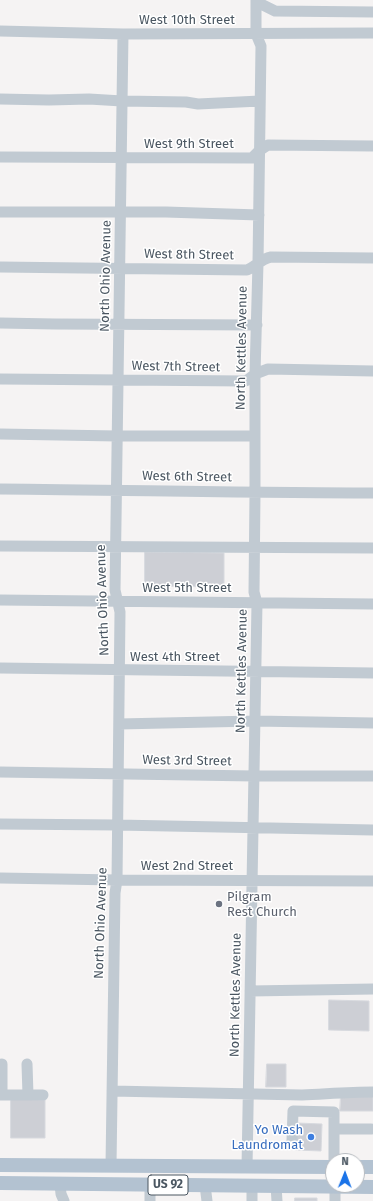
<!DOCTYPE html>
<html>
<head>
<meta charset="utf-8">
<style>
	body { margin:0 }
	#map { position:relative; width:373px; height:1201px; overflow:hidden; background:#f5f3f3; font-family:"Fira Sans",sans-serif }
	canvas { display:block }
	.north { position:absolute; left:325px; top:1153px; width:40px; height:40px; box-sizing:border-box; background:#fff; border:1px solid #b7bbc0; border-radius:50%; rotate:1deg; font-size:11px; font-weight:700; line-height:16px; text-align:center; color:#4a5661 }
	.north::after { content:''; display:block; margin:auto; width:14px; height:18px; background:#1a73e8; clip-path:polygon(50% 0,100% 100%,50% 72%,0 100%) }
</style>
</head>
<body>
<div id="map">
<canvas width="373" height="1201"></canvas>
<div class="north">N</div>
</div>
<script>
const ctx = document.querySelector('canvas').getContext('2d');
ctx.lineJoin = 'round';
function fill(path, color) { ctx.fillStyle = color; ctx.fill(path, 'evenodd'); }
function trace(path, color, width, dash) { ctx.strokeStyle = color; ctx.lineWidth = width; ctx.lineCap = dash ? 'butt' : 'round'; ctx.setLineDash(dash || []); ctx.stroke(path); }
function write(font, color, halo, rows, align = 'center') {
  ctx.font = font + ' "Fira Sans",sans-serif'; ctx.lineWidth = 3; ctx.setLineDash([]); ctx.textBaseline = 'middle'; ctx.strokeStyle = halo; ctx.fillStyle = color; for (const [text, x, y, turn = 0] of rows) {
    ctx.save(); ctx.translate(x, y); ctx.rotate((+turn || 0) * Math.PI / 180); ctx.textAlign = isNaN(turn) ? turn : align; if (halo) ctx.strokeText(text, 0, 0); ctx.fillText(text, 0, 0); ctx.restore();
  }
}
const building = new Path2D(`
	M145,552L224,553V587L145,586Z
	M329,1000L369,1001V1031L329,1030Z
	M267,1064H286V1087H266Z
	M341,1095L373,1096V1111H340Z
	M11,1099L45,1100V1138H11Z
	M297,1123L322,1124L321,1151L296,1150Z
	M295,1198H317V1201H295Z`);
fill(building, '#cdcfd5');
trace(building, '#d7d9de', 1);
trace(new Path2D(`
	M256,3L261,4L275,11L373,12
	M0,31L123,34L373,33
	M0,99L49,100L89,99L122,101L186,102L198,104L260,101
	M0,157L252,158L259,151L268,145L373,146
	M0,212H166L259,215
	M0,267L247,270C256,266 261,259 271,257L373,258
	M0,323L55,324L257,325
	M0,379L246,381L255,374L268,369L373,371
	M0,434L117,436H255
	M0,489C124,490 249,493 373,493
	M0,546L373,548
	M0,600L373,604
	M0,668L373,673
	M119,724L255,721L373,723
	M0,772L254,776H373
	M0,824L117,825L373,830
	M0,878L117,880L373,881
	M250,991L373,989
	M27,1064L28,1095
	M112,1091L302,1095C326,1094 349,1092 373,1092
	M0,1095H43
	M2,1095V1064
	M334,1129H371
	M292,1141L293,1111L334,1112V1161
	M111,1165L115,893L117,880L120,612L115,590L123,34
	M247,1167L257,603L254,592L255,493V374L258,263L261,46L256,34V0
	M60,1184L61,1194L64,1201
	M205,1185L207,1201
	M276,1186L277,1201
	M150,1201V1184
	M252,1201V1186
	M335,1201V1187`), '#c1cad2', 11);
trace(new Path2D(`
	M0,1165L333,1167
	M357,1167H373
	M0,1183L373,1187`), '#b3c2d1', 14);
for (const [x, y, r, color] of [
	[219,904,4,"#6b7280"],
	[311,1137,4,"#3f7fe0"]
]) { const dot = new Path2D(); dot.arc(x, y, r, 0, 2 * Math.PI); ctx.fillStyle = color; ctx.fill(dot); trace(dot, '#fff', 1.5); }
for (const [x, y, w] of [
	[168,1185,40]
]) { const box = new Path2D(); box.roundRect(x - w / 2, y - 10, w, 20, 3); ctx.fillStyle = '#fff'; ctx.fill(box); trace(box, '#4a5661', 1); }
write('bold 12px', '#4a5661', null, [
	["US 92",168,1185]
]);
write('13px', '#4a5661', '#fff', [
	["West 10th Street",187,20],
	["West 9th Street",189,144],
	["West 8th Street",189,255,1],
	["North Ohio Avenue",106,276,-89],
	["North Kettles Avenue",242,348,-89],
	["West 7th Street",176,367,1],
	["West 6th Street",187,477,1],
	["West 5th Street",187,588],
	["North Ohio Avenue",103,600,-92],
	["West 4th Street",175,657],
	["North Kettles Avenue",242,671,-89],
	["West 3rd Street",187,761,1],
	["West 2nd Street",187,866],
	["North Ohio Avenue",101,923,-88],
	["North Kettles Avenue",236,995,-89]
]);
write('13px', '#5b616d', '#fff', [
	["Pilgram",227,897],
	["Rest Church",227,912]
], 'left');
write('13px', '#366cbe', '#fff', [
	["Yo Wash",303,1130],
	["Laundromat",303,1145]
], 'right');
</script>
</body>
</html>
